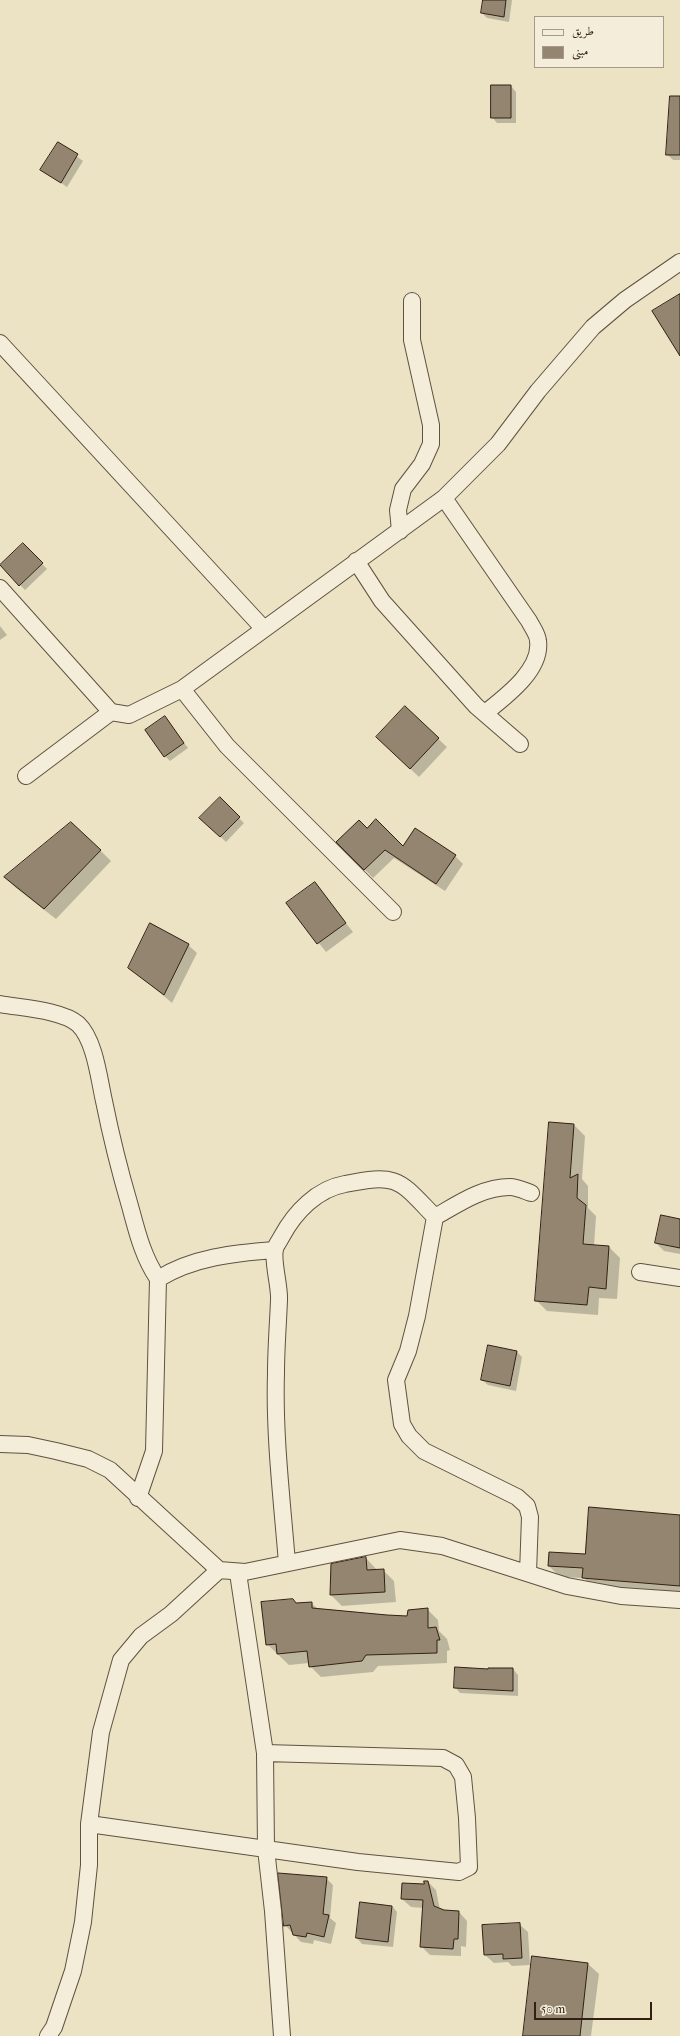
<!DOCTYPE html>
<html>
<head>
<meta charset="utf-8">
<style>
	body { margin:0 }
	#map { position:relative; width:680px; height:2036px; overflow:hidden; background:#ece3c5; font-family:"IM FELL French Canon",Amiri,serif }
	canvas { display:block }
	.legend { position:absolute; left:534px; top:16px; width:130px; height:52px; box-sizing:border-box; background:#f3edd9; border:1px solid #a69b8a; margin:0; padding:5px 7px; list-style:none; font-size:12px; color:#332014 }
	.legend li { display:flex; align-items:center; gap:8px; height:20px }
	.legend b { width:20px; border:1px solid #a69b8a }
	.scale { position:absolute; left:534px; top:2002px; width:118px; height:18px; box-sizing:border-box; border:2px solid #332014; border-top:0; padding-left:5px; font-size:12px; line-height:14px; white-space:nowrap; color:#332014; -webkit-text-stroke:3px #f3edd9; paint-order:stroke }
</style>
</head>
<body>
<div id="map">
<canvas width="680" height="2036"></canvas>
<ul class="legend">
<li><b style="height:5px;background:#f3edd9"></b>طريق</li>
<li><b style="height:11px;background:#938570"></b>مبنى</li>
</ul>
<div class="scale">50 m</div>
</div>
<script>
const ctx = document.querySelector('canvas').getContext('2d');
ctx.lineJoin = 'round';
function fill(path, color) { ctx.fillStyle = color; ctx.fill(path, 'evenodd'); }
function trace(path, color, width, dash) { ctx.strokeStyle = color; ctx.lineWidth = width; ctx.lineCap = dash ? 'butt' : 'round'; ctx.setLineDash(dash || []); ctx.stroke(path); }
fill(new Path2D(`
	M484,0H512L509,22L487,18L482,13Z
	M511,86L516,92V123H497L492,117Z
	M680,111V160H673L667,154Z
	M58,143L83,161L67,187L42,170Z
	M23,544L47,569L25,590L1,566Z
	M0,626L7,635L0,640Z
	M405,708L447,747L419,777L385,745Z
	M165,717L188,748L170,761L165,756Z
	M220,799L244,823L226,842L201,818Z
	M367,829L403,847L455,856L463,864L445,891L394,858L373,878L338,842Z
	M100,850L111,861L56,919L16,888L5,877Z
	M314,883L353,932L326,952L287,903Z
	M151,924L188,945L197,953L172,1003L130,967Z
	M550,1123L574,1125L585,1136L582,1179L588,1186V1208L596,1216L594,1246L609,1247L620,1258L617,1299L599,1298L598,1315L547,1311L536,1300Z
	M680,1220V1254L664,1251L656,1243Z
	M489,1346L517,1352L522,1357L516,1391L488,1385L482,1380Z
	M680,1516V1596L594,1588L584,1578L560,1577L549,1566L585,1555Z
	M366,1558L377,1570H383L394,1581L396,1602L342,1606L331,1595Z
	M311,1603L318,1609L408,1617L427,1609L438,1620L439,1631L447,1639L450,1650L447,1651V1663L378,1666L373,1672L321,1677L310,1666L309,1663L289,1665L267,1644L296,1604Z
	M513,1669L518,1675V1696L460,1693L455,1687L489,1671Z
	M326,1878L333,1885L330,1918L336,1923L331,1944L314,1940L313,1944L301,1942L285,1925Z
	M428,1882L436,1890L440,1910L459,1912L467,1921L466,1947L461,1946V1956L430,1955L421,1946L424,1908L411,1907L402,1899L425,1885Z
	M392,1906L397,1912L393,1947L362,1944L357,1938Z
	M519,1924L528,1932L530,1965L512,1966L508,1962L494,1963L485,1955Z
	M588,1964L599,1974L591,2036H524Z`), '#0003');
const building = new Path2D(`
	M483,0H506L504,17L481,13Z
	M491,85H511V118H491Z
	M670,96H680V155H666Z
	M58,142L78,154L61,183L40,170Z
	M680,294V356L652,311Z
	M23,543L43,563L19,586L0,565Z
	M405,706L439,738L410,769L376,737Z
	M165,716L184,743L164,757L145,730Z
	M220,797L240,817L220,837L199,818Z
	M376,819L403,846L415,828L456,855L436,884L385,850L364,870L336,842L359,820L367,828Z
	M71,822L101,850L44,909L4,877Z
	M315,882L346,923L317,944L286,903Z
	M150,923L189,944L164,995L128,968Z
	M549,1122L574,1124L570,1178L578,1174L577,1198L586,1205L583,1244L609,1246L606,1289L589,1287L587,1305L535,1301Z
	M661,1215L680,1219V1248L655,1243Z
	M488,1345L517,1351L510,1386L481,1380Z
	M589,1507L680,1515V1586L582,1578L583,1568L548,1566L549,1552L585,1554Z
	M366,1557L367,1570L384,1569L385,1592L330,1595L331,1564Z
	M293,1599L296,1603L312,1602V1608L387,1615L407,1616L408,1610L428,1608V1628L436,1627L440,1640H437V1653L366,1655L362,1661L309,1667L307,1651L277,1654L276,1644L266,1645L261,1602Z
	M455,1667L488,1669V1668H513V1691L454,1688Z
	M278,1873L327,1877L323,1914L329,1915L324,1937L307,1933L306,1937L293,1935L290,1925L284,1926Z
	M424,1881H428L434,1906L444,1910L459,1911L458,1939H454L453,1949L420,1947L423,1900L401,1899L402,1883L424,1884Z
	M360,1902L392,1906L388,1942L356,1938Z
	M520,1923L522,1958L503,1959V1954L484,1955L482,1925Z
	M532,1956L588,1963L580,2036H523Z`);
fill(building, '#938570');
trace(building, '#332014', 1);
const street = new Path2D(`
	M0,343L264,629
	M444,498L529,621C532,627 538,635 538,641C542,670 505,697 485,713
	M400,531L398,510L403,489L422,464L431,444V425L412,340V301
	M356,561L382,601L476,706L520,744
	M0,588L111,712L129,715L182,689L444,498L498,444L538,391L593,327L625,300L680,262
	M182,689L227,746L393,912
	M26,776L111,712
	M0,1004C21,1008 62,1010 78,1024C95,1040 99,1079 104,1101C111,1136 120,1172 130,1206C137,1232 143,1257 158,1279
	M640,1272L680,1278
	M0,1444L28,1445L56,1451L88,1459L110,1470L219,1570L245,1572L400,1540L442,1546L567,1586L621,1596L680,1600
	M138,1498L154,1451L158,1279C193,1257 235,1253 275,1250
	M287,1563C282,1500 274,1436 276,1373C276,1349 278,1325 279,1300C280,1287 272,1261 275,1249C276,1245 280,1240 282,1236C295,1212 317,1189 345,1184C399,1173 399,1180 435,1217
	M238,1573L265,1753L266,1849L273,1911L282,2036
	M528,1573L530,1517L527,1506L517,1497L424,1451L409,1436L402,1424L396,1380L408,1351L417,1316L435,1217C458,1204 482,1187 510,1187C517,1187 525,1191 531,1193
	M89,1824L358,1862L459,1872L469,1867L467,1818L463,1777L456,1765L443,1758L265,1753
	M48,2036L54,2027L73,1971L83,1922L89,1865V1824L101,1732L121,1660L141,1636L171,1614L219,1570`);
trace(street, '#615140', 18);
trace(street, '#f3edd9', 16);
</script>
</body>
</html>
